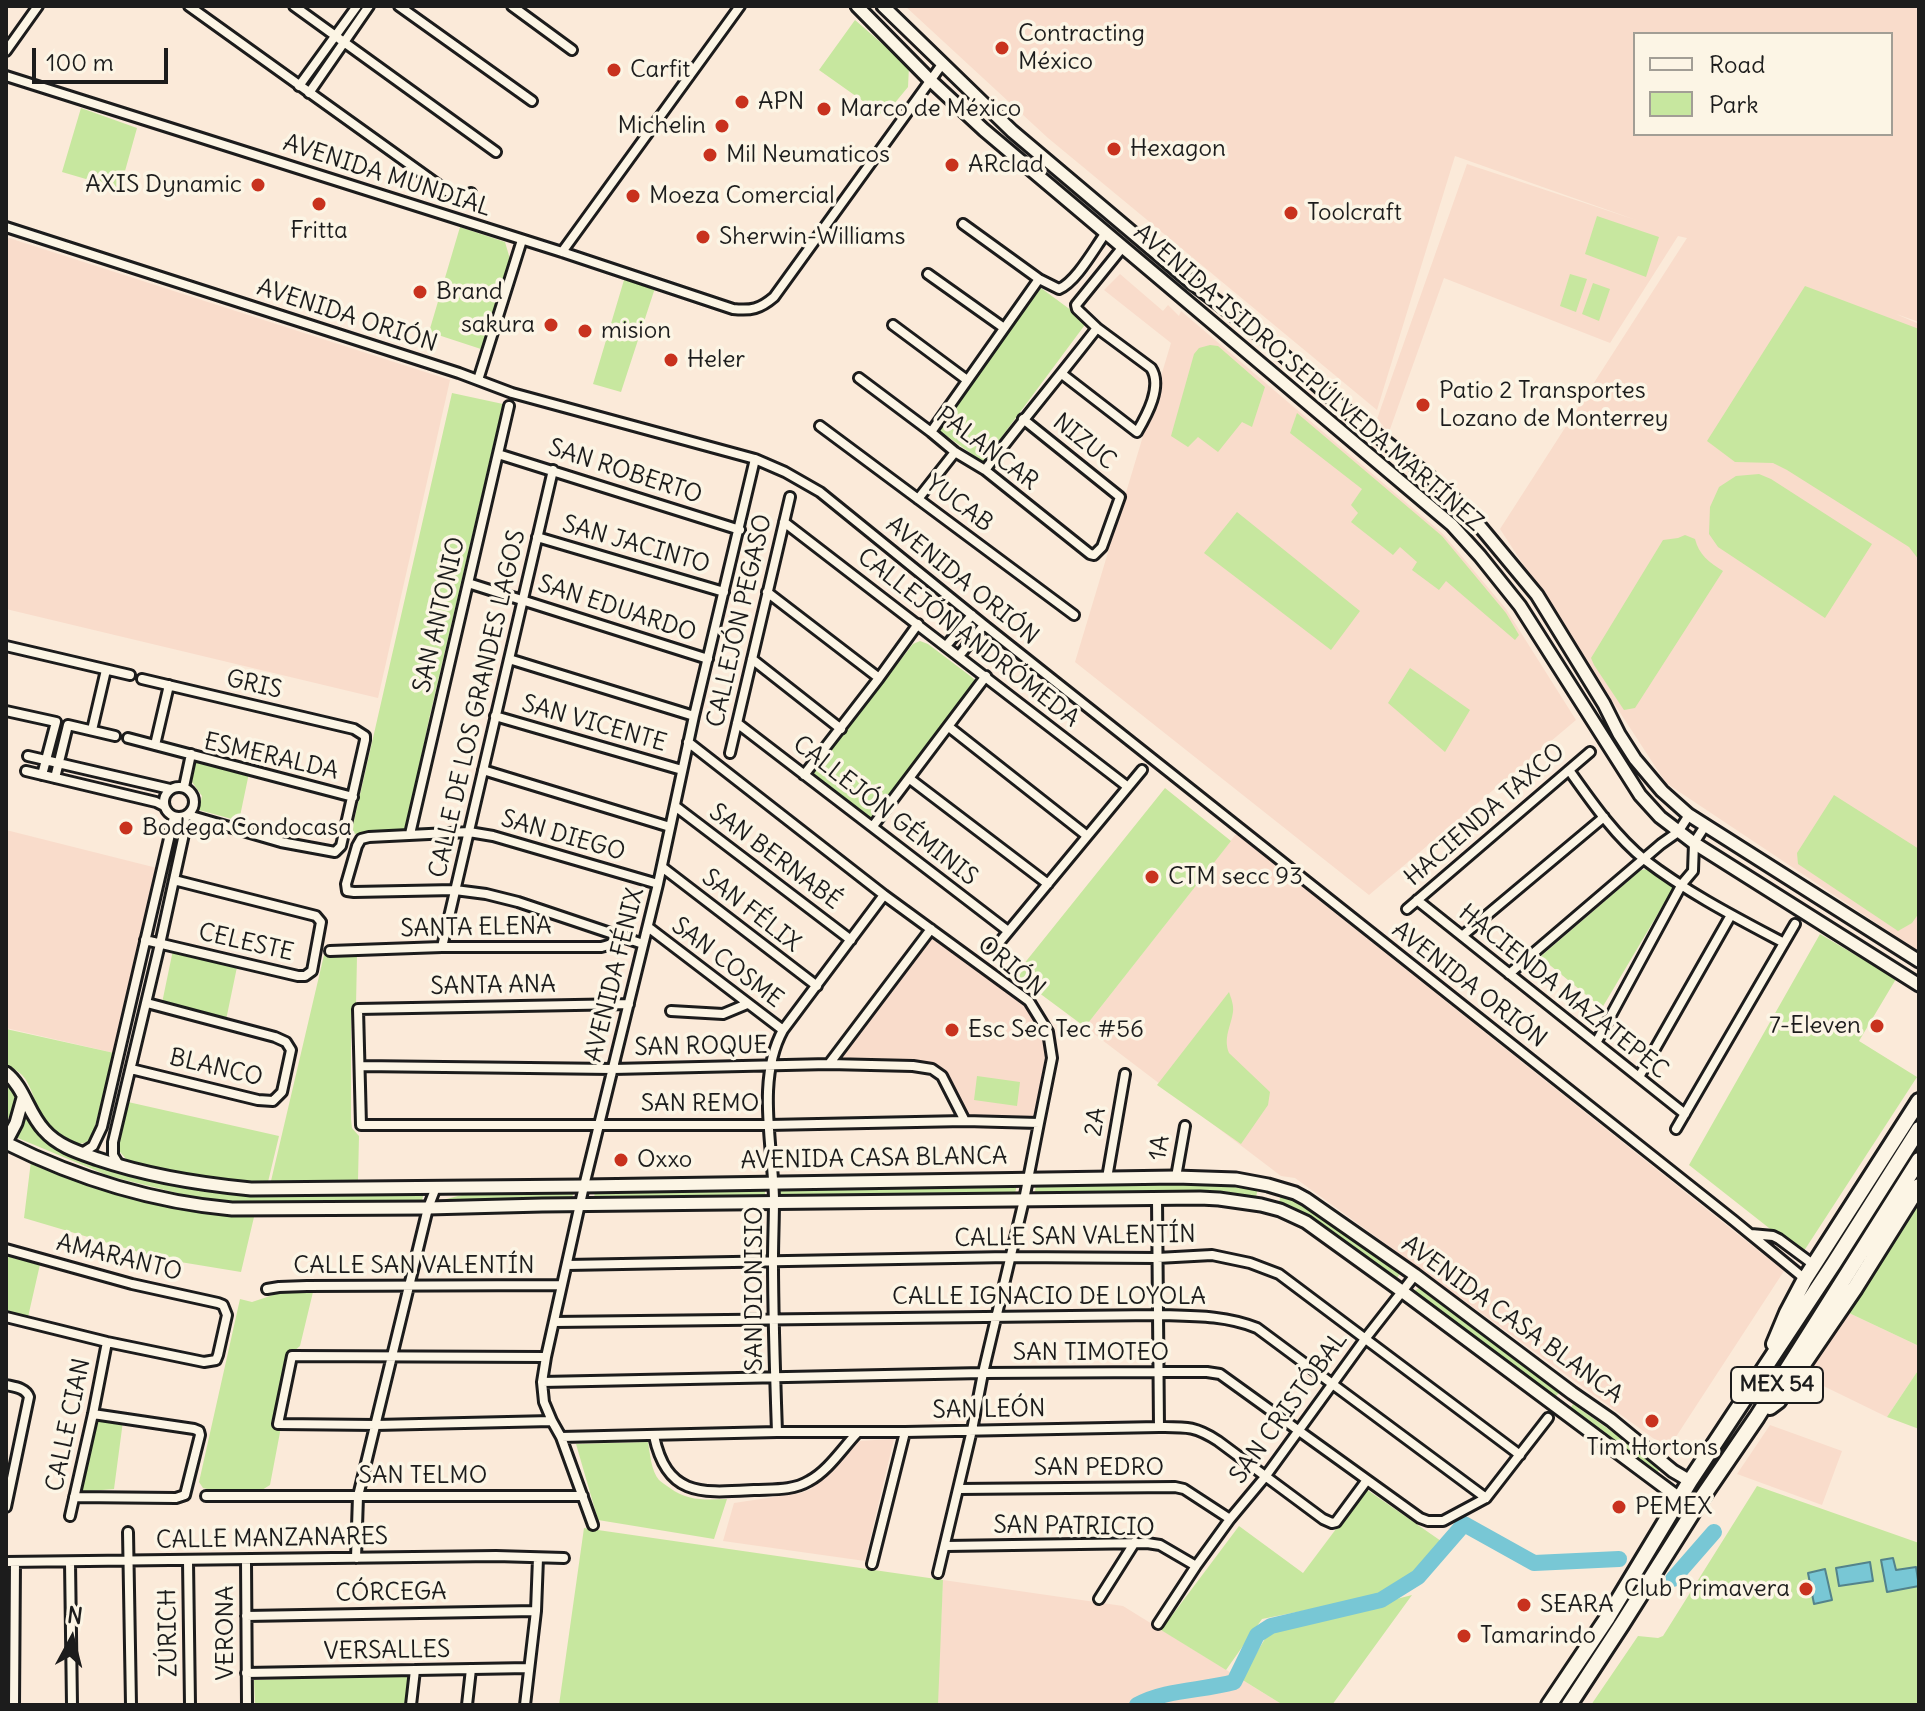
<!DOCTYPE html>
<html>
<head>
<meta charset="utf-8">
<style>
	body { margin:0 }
	#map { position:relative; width:1925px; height:1711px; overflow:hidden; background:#fbead9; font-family:Delius,sans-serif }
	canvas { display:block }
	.frame { position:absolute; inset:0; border:8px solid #1c1c1c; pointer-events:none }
	.legend { position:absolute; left:1633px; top:32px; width:260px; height:104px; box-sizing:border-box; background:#fcf5e5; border:2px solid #a29e95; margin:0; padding:10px 14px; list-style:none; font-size:24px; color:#1c1c1c }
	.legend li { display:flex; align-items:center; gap:16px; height:40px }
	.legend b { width:40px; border:2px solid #a29e95 }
	.north { position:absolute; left:32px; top:1599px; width:80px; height:80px; -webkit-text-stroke:6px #fcf5e5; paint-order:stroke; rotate:7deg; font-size:22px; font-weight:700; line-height:32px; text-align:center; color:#1c1c1c }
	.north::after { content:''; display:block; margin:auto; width:28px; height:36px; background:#1c1c1c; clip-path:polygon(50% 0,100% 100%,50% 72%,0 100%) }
	.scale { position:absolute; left:32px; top:48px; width:136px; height:36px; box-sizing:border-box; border:4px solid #1c1c1c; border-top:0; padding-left:10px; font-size:24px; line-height:28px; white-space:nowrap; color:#1c1c1c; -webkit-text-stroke:6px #fcf5e5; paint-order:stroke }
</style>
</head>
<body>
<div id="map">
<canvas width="1925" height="1711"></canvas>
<div class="frame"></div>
<ul class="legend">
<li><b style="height:10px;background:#fcf5e5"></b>Road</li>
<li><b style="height:22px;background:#c7e79f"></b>Park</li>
</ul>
<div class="north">N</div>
<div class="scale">100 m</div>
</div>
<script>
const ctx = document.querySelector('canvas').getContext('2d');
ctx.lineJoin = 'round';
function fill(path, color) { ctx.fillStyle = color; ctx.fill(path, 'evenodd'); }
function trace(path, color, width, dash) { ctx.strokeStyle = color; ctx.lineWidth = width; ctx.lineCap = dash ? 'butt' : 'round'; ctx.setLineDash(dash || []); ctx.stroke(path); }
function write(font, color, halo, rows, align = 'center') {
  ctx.font = font + ' Delius,sans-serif'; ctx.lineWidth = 7; ctx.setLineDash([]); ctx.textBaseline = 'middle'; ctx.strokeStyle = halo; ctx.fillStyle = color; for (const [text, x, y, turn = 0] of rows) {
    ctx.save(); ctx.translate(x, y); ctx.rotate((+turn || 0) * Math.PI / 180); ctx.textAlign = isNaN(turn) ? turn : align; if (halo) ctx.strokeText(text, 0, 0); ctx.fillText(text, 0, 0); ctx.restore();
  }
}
fill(new Path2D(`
	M905,6H1919V322L1896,314L1919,324V949H1915L1666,783L1500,529L1687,238L1678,236L1610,343L1444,278L1389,432L1377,419L1467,164L1636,220L1455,156L1377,410L1048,138ZM1635,34H1891V134H1635Z
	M6,237L450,380L378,698L6,609Z
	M1120,274L1163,311L1168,305L1179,316L1181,311L1443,534L1506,609L1576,720L1369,895L1075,662L1171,343L1104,290Z
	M6,830L157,868L114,1053L6,1028Z
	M1236,834L1784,1271L1668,1449L1295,1178L1281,1176L1085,1027Z
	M932,935L1028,1002L1048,1041L1034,1117L968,1115L947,1073L917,1060H840Z
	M1849,1313L1919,1346V1369L1887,1417L1805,1377Z
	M1770,1425L1842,1451L1822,1505L1737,1474Z
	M894,1439L865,1561L723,1541L734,1503L801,1493L811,1489L831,1472L857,1441Z
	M943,1580L1123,1606L1283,1705H937Z`), '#f9dccb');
fill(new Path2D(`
	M855,20L909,67L908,87L884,116L819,70Z
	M81,108L137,128L120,189L62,172Z
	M1597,216L1659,237L1646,277L1585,254Z
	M460,227L505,242L510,259L484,350L429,332Z
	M1570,274L1587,279L1576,312L1560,306Z
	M624,280L655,288L621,392L593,384Z
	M1593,283L1610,289L1599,321L1582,314Z
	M1805,286L1919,329V560L1909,547L1787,470L1773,463L1735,462L1707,441Z
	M1041,288L1087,322L983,462L937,429Z
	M1210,345L1218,346L1265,387L1252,427L1242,422L1218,452L1198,437L1188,447L1171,436L1194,354L1199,348Z
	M452,393L503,404L430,715L407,824L403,832L351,834Z
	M1297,413L1442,536L1506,613L1519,635L1515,640L1446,581L1439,590L1412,570L1417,562L1400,547L1393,555L1351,522L1358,513L1351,505L1362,489L1290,433Z
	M1759,474L1771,479L1872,544L1825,618L1718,547L1709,534L1710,507L1719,487L1736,476Z
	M1237,512L1360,611L1331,650L1204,553Z
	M1685,535L1695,539C1699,555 1709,562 1723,571L1635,708L1624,710L1594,665L1591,658L1663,540L1678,538Z
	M920,641L928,644L969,675L974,679L975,684L870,819H866L815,778L813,776V772L913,644Z
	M1410,668L1470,710L1445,752L1388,703Z
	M196,760L249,773L239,821L199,810L202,796L192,782Z
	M1165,788L1231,841L1085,1027L1015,975Z
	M1834,795L1919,849V913L1912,923L1898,931L1798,864L1797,853Z
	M1648,869L1672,884V890L1602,1008L1540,957L1641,870Z
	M1820,934L1896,979L1859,1041L1917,1077L1802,1254L1689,1165Z
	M173,950L237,967L226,1020L162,1003Z
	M324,955L357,956L356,1006L351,1012V1119L352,1128L359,1136L358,1180L271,1181Z
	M1229,992C1231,998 1234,1005 1233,1012C1231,1026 1223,1038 1229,1053L1270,1092L1268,1105L1241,1144L1157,1085Z
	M6,1029L114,1053L91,1141L76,1145C64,1136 50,1129 42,1116C35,1104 31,1084 22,1075C18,1071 11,1067 6,1064Z
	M977,1076L1020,1082L1017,1106L974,1100Z
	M6,1078C21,1090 19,1108 6,1120Z
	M128,1102L279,1136L268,1182L208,1179L127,1160L120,1152L119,1144Z
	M26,1113L42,1136L71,1155L128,1173L265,1193H424L422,1200L243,1202L197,1198L109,1176L13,1136L19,1128Z
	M31,1161L84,1181L191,1211L254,1217L241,1272L162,1259L24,1218Z
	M1212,1182L1258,1188L1256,1197L1224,1191L1035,1192L1036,1183Z
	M1017,1184L1015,1194L779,1196V1187Z
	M765,1188V1196L594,1199L595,1190Z
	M574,1191L572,1198L438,1201L474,1192Z
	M1281,1195L1311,1208L1401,1272L1397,1278L1316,1220L1279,1202Z
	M1919,1201V1346L1849,1313Z
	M6,1250L41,1260L28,1317L6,1310Z
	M1419,1288L1559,1393L1555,1397L1414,1291Z
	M313,1292L300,1346L288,1356L275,1416L281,1427L270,1485L257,1493L230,1494L203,1488L199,1482L240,1299L252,1302L279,1293Z
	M1919,1369V1429L1887,1417Z
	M1573,1404L1662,1467L1657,1473L1570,1409Z
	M95,1417L123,1421L114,1489L78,1492Z
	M648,1442C650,1453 651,1471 659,1480C662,1483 666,1485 670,1488C687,1501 705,1500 727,1499L714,1539L598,1520L576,1444Z
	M1757,1486L1919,1543V1705H1591L1638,1636L1658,1638L1663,1636Z
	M1366,1489L1441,1541L1419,1569L1372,1597L1262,1619L1226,1670L1161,1630L1239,1526L1303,1573Z
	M584,1528L943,1580L938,1705H559Z
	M1412,1595L1332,1705H1283L1241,1679L1269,1632Z
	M406,1675L408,1678L405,1705H255L254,1680Z`), '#c7e79f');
const water = new Path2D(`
	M1893,1558L1896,1570L1916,1567L1919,1586L1887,1592L1881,1560Z
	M1870,1562L1873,1581L1839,1586L1836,1568Z
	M1825,1569L1832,1600L1814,1604L1808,1573Z`);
fill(water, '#78c7d5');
trace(water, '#53838b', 2);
trace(new Path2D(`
	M1673,1579L1714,1532
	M1137,1705C1166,1689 1202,1691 1234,1682L1257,1635L1271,1626L1381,1600L1418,1577L1464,1524L1534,1563L1619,1559`), '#78c7d5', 16);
const street = new Path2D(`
	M189,6L451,194L463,198L471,193
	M294,6L496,152
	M399,6L532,101
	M512,6L572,50
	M6,51L38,6
	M6,76L562,252L733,309C751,311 760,309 774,297L943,63
	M299,86L357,6
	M309,93L369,6
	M963,224L1039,279L1059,289C1076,282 1094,249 1105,234
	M6,227L459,373L512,393L755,459L785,472L820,492L984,625L1733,1220L1805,1279
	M562,252L740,6
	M928,274L1004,328
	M893,325L967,380
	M1062,374L1137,432C1147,415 1163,386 1151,368L1097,328L1077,309L1076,305L1122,248
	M859,378L931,432L955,452L985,470L1090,554L1094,555L1102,547L1120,497L1023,419
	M478,380L522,240
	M820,426L1074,615
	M931,432L1039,279
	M498,454L740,530
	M985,470C1021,422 1060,376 1097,328
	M918,499L955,452
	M784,522L1128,787
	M537,537L724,592
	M468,583L708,659
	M767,592L879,678
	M6,646L130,675
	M946,646L972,615
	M959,656L984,625
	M509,659L694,716
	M752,659L841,729
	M142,679L354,729L365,736V740L341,846L335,852L281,842L188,815
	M6,711L56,722L42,775
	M495,716L682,770
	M737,723L1008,931
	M949,727L1086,835
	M92,730L106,670
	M128,738L353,797
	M688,742L884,895L1029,1001L1048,1032L1052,1058L1039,1123L1024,1200L983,1373L972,1430L938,1573
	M155,745L169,685
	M730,753L790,497
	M28,756L170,789
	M483,770L670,827
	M1569,770C1591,801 1615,836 1645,860C1688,893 1737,918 1784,943
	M26,771L156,802L164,806
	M804,775L879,678L918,624
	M55,778L68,725L115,736
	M910,779L1048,884
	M164 802a15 15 0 1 1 30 0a15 15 0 1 1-30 0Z
	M184,787L191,754
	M675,806L851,940
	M873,826L986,676
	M410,834L509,406
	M662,867L817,986
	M1417,900L1685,1114
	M1407,909L1590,752
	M648,927L783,1030
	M1462,936L1604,817
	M145,940L298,976H305L312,971L321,922L316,916L174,880
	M643,944L518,902L486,894L455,890L354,892L347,891L346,884L357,846L361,839L369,837L469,832L493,836L658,884
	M442,947L553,470
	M993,950L1142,770
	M330,951L442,947H601C609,945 614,944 619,937
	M1509,974L1661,844L1678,832L1689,815
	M629,1004L358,1009L361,1125H769L965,1121L1039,1123
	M671,1011L723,1014L747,1004
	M1596,1043L1682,884L1693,871L1694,843L1705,826
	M829,1064L931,929
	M360,1066L613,1069L829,1064L913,1066L932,1069L942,1076L965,1121
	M131,1069L258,1100L273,1101L282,1092L291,1050L286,1042L275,1037L147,1003
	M1639,1077L1731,915
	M1676,1129L1795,924
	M82,1153L93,1146L102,1127L174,817
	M119,1165L113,1155V1142L160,944L184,834L185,816
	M1176,1177L1185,1126
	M1107,1178L1125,1074
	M1157,1199L1159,1427
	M1751,1234L1773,1236L1779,1239L1814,1265
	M6,1249L132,1284L218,1303L223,1305L227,1315L218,1355L216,1360L204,1362L107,1342L6,1317
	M567,1265L1009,1257L1157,1258L1212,1255L1250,1263L1279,1274L1520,1455
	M267,1289L279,1287L307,1286L562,1285
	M554,1322L1157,1315C1192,1316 1225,1315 1257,1328L1486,1498
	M546,1357L292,1356L278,1424L376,1425L552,1421
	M542,1382L983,1373L1158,1372H1207L1220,1374L1420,1518L1428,1521H1443L1486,1498L1548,1418
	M6,1385C15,1387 26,1388 29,1397L6,1507
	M777,1432C775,1375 773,1317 773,1260C773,1240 774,1220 774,1199C773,1146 756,1079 783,1030L884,895
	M654,1436C667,1497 701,1493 754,1490C773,1489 792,1491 809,1481C828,1471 842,1449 857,1433
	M561,1437L777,1432H905L1159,1427C1186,1427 1195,1426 1218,1441L1323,1519L1332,1523L1336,1522L1367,1480
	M959,1489L1175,1487L1184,1489L1230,1519
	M206,1496H583
	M74,1497L176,1498L185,1495L200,1435L199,1431L194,1429L93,1414
	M70,1516L93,1414L107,1342
	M593,1525L561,1437L552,1421L544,1402L542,1382L546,1357L584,1186L658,884L694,716L755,459
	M128,1532L131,1705
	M946,1546L1147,1543L1160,1545L1196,1566
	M356,1558L358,1496L428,1208L436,1187
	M246,1560L247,1705
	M188,1561L190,1705
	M6,1562L496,1556L564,1558
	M70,1562L72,1705
	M872,1564L905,1432
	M1099,1599L1135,1542
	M246,1616L536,1611
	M1158,1624L1196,1566L1230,1519L1265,1477L1365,1339L1415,1275
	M246,1673L529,1668
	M14,1705L15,1562
	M411,1705L415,1670
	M467,1705L471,1669
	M525,1705L536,1611L538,1558`);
const secondary = new Path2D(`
	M857,6L930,80L984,130L1452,525L1480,556L1520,606L1640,795L1660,817L1694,843L1919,985
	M883,6L1012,131L1192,283L1264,338L1344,409L1436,482L1468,512L1537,595L1604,704L1619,734L1635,759L1662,791L1689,815L1919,961
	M6,1073C24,1087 28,1113 44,1130C58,1146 78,1152 98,1159C148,1176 199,1184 251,1189L584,1186L1176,1177L1236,1179L1268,1185L1295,1193L1306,1199L1415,1275L1572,1393L1611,1420L1673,1471L1690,1481
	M6,1142L16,1123L23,1098
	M6,1143C76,1178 154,1202 232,1209L428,1208L542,1205L1200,1198L1219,1199L1261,1205L1280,1210L1306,1222L1403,1292L1679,1498`);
const highway = new Path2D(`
	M1774,1344L1787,1313L1805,1279L1919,1101
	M1770,1407L1778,1401L1855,1288L1919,1186
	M1549,1705L1608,1617L1690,1481L1834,1263L1919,1129
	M1569,1705L1622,1624L1701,1499L1757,1417L1919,1160`);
trace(street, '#1c1c1c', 14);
trace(secondary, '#1c1c1c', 17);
trace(highway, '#1c1c1c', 20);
trace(street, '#fcf5e5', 8);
trace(secondary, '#fcf5e5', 11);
trace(highway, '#fcf5e5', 14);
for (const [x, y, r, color] of [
	[1002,48,8,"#c8321e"],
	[614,70,8,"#c8321e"],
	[742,102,8,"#c8321e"],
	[824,109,8,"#c8321e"],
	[722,126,8,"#c8321e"],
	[1114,149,8,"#c8321e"],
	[710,155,8,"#c8321e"],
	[952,165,8,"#c8321e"],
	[258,185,8,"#c8321e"],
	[633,196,8,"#c8321e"],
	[319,204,8,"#c8321e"],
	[1291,213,8,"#c8321e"],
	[703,237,8,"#c8321e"],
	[420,292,8,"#c8321e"],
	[551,325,8,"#c8321e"],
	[585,331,8,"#c8321e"],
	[671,360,8,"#c8321e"],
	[1423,405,8,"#c8321e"],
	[126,828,8,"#c8321e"],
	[1152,877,8,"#c8321e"],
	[1877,1026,8,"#c8321e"],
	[952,1030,8,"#c8321e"],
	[621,1160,8,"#c8321e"],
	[1652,1421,8,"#c8321e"],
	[1619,1507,8,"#c8321e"],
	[1806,1589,8,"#c8321e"],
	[1524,1605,8,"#c8321e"],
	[1464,1636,8,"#c8321e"]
]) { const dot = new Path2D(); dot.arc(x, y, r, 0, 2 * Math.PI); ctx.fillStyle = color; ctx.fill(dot); trace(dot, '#fcf5e5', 3); }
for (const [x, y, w] of [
	[1777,1385,92]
]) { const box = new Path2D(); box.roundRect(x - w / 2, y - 18, w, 36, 6); ctx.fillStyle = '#fcf5e5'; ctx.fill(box); trace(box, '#1c1c1c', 2); }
write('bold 22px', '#1c1c1c', null, [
	["MEX 54",1777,1385]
]);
write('24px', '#1c1c1c', '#fcf5e5', [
	["Contracting",1018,34],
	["México",1018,62],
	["Carfit",630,70],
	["APN",758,102],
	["Marco de México",840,109],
	["Michelin",706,126,"right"],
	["Hexagon",1130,149],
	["Mil Neumaticos",726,155],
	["ARclad",968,165],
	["AXIS Dynamic",242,185,"right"],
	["Moeza Comercial",649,196],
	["Toolcraft",1307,213],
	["Fritta",319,231,"center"],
	["Sherwin-Williams",719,237],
	["Brand",436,292],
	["sakura",535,325,"right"],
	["mision",601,331],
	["Heler",687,360],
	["Patio 2 Transportes",1439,391],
	["Lozano de Monterrey",1439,419],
	["Bodega Condocasa",142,828],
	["CTM secc 93",1168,877],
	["7-Eleven",1861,1026,"right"],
	["Esc Sec Tec #56",968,1030],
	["Oxxo",637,1160],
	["Tim Hortons",1652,1448,"center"],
	["PEMEX",1635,1507],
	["Club Primavera",1790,1589,"right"],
	["SEARA",1540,1605],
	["Tamarindo",1480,1636]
], 'left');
write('24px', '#1c1c1c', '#fcf5e5', [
	["AVENIDA MUNDIAL",387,176,18],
	["AVENIDA ORIÓN",347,316,18],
	["AVENIDA ISIDRO SEPÚLVEDA MARTÍNEZ",1308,378,41],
	["NIZUC",1084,442,39],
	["PALANCAR",987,449,37],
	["SAN ROBERTO",625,472,18],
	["YUCAB",959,504,37],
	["SAN JACINTO",636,545,16],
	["AVENIDA ORIÓN",962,581,39],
	["SAN EDUARDO",617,609,18],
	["SAN ANTONIO",440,615,-77],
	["CALLEJÓN PEGASO",740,621,-77],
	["CALLEJÓN ANDRÓMEDA",968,638,38],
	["GRIS",254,685,13],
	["CALLE DE LOS GRANDES LAGOS",478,704,-77],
	["SAN VICENTE",594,724,16],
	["ESMERALDA",271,757,13],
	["CALLEJÓN GÉMINIS",885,811,38],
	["HACIENDA TAXCO",1485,815,-41],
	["SAN DIEGO",563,836,16],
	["SAN BERNABÉ",775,857,37],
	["SAN FÉLIX",751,911,38],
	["SANTA ELENA",476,928,-1],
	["CELESTE",246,943,13],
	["SAN COSME",727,963,37],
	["ORIÓN",1011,967,40],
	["AVENIDA FÉNIX",615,975,-76],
	["AVENIDA ORIÓN",1469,985,38],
	["SANTA ANA",493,986,-1],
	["HACIENDA MAZATEPEC",1563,992,39],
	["SAN ROQUE",701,1047,-1],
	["BLANCO",216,1068,13],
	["SAN REMO",700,1104],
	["2A",1096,1122,-80],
	["1A",1160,1148,-80],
	["AVENIDA CASA BLANCA",874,1159,-1],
	["CALLE SAN VALENTÍN",1075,1237,-1],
	["AMARANTO",119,1258,14],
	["CALLE SAN VALENTÍN",414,1266],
	["SAN DIONISIO",755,1289,-90],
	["CALLE IGNACIO DE LOYOLA",1049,1297],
	["AVENIDA CASA BLANCA",1512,1320,36],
	["SAN TIMOTEO",1091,1353],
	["SAN CRISTÓBAL",1289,1408,-54],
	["SAN LEÓN",989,1410,-1],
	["CALLE CIAN",69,1425,-78],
	["SAN PEDRO",1099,1468],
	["SAN TELMO",423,1476],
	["SAN PATRICIO",1074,1527,1],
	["CALLE MANZANARES",272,1539,-1],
	["CÓRCEGA",391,1593,-1],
	["ZÚRICH",169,1633,-91],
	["VERONA",226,1633,-90],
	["VERSALLES",387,1651,-1]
]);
</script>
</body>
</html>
